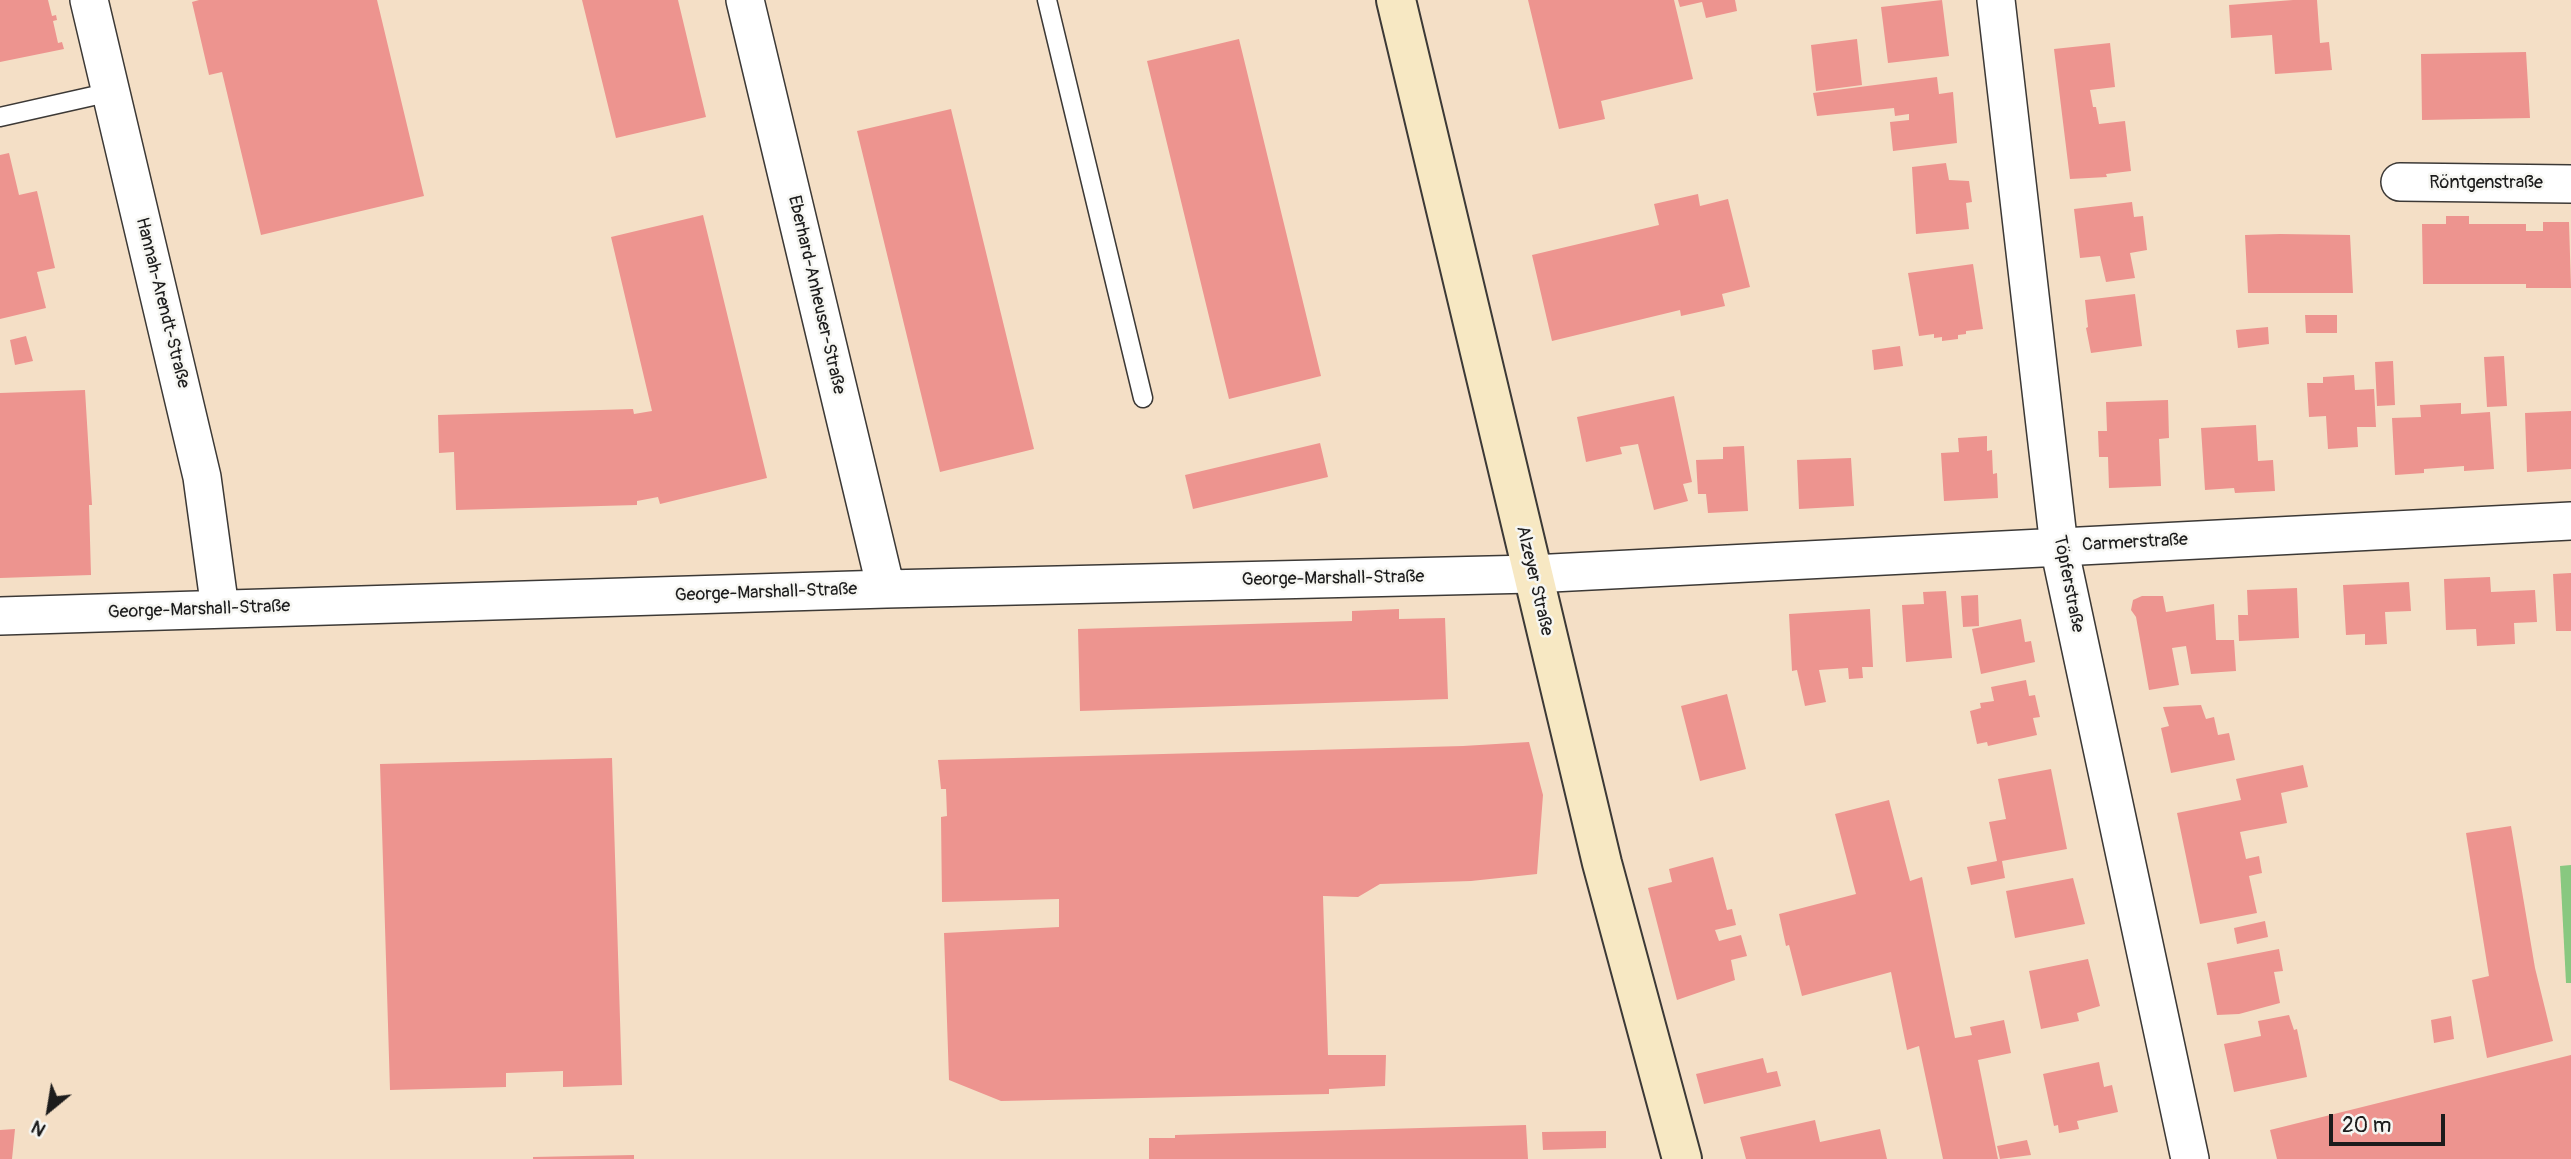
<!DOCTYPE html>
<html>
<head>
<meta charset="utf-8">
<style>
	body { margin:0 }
	#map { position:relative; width:2571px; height:1159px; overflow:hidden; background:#f4dfc6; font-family:Pangolin,sans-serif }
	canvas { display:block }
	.north { position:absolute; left:14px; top:1075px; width:70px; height:70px; -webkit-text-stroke:5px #f6f6f2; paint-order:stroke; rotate:210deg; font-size:19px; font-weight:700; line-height:28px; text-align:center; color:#1c1c1c }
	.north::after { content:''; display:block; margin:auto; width:24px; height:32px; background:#1c1c1c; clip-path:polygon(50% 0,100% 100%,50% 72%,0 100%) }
	.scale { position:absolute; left:2329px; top:1114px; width:116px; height:32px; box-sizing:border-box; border:4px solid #1c1c1c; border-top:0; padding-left:9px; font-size:21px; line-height:24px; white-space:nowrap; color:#1c1c1c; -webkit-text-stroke:5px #f6f6f2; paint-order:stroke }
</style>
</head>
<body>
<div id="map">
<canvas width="2571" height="1159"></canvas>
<div class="north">N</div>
<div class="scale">20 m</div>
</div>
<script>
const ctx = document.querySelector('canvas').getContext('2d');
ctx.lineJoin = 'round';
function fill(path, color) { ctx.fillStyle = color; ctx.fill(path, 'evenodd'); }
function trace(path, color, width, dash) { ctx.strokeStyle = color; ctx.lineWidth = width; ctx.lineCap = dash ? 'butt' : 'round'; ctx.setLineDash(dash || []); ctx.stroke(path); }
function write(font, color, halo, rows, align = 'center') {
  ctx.font = font + ' Pangolin,sans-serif'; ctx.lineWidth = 5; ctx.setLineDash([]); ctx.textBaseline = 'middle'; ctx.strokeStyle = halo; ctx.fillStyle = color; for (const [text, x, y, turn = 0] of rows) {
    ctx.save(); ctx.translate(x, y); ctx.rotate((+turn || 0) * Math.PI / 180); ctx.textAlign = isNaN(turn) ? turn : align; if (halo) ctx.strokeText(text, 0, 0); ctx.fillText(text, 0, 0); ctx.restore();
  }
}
fill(new Path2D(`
	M2571,865V983H2566L2560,866Z`), '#88c880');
fill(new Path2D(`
	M0,0H48L52,16L56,15L57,20L53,21L58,43L62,42L64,49L0,62Z
	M199,0H377L424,196L261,235L222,72L209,75L192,2Z
	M582,0H678L706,117L616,138Z
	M1528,0H1674L1693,79L1601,101L1605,119L1559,129Z
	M1678,0H1735L1737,11L1706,18L1702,2L1680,7Z
	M1942,0L1949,56L1888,63L1881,7Z
	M2293,0H2317L2320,43L2329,42L2332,70L2275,74L2272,35L2231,38L2229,5Z
	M1239,39L1321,376L1229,399L1147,61Z
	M1857,39L1862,85L1816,91L1811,45Z
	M2110,43L2115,87L2090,90L2093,107H2096L2099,124L2125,121L2131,171L2106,174L2107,177L2070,179L2054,49Z
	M2526,52L2530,118L2422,120L2421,54Z
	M1937,77L1939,94L1953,92L1957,143L1893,151L1890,122L1909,120V114L1895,116L1894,108L1817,116L1813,93Z
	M951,109L1034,449L940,472L857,131Z
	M9,153L19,195L37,191L55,268L37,272L46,308L0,319V155Z
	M1946,163L1949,180L1969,181L1972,202L1966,203L1969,229L1916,234L1912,167Z
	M1698,194L1700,206L1728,199L1750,287L1722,294L1725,306L1681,316L1680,310L1552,341L1532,255L1659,225L1654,204Z
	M2132,202L2134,217L2143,216L2147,250L2130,253L2135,278L2106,282L2100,256L2080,258L2074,209Z
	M703,215L767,478L660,504L658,497L637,501V505L456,510L454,452L439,453L438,415L633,409L634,414L652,411L611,237Z
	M2446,216H2469V224H2526V231H2543V222H2569L2571,288H2526V284H2423L2422,224H2446Z
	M2280,234L2350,235L2353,293H2248L2245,235Z
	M1973,264L1983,329L1966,331V334L1958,335V339L1942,341V337L1934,338V334L1919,336L1908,273Z
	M2135,294L2142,346L2091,353L2086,328L2088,327L2085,300Z
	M2305,315H2337V333H2306Z
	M2268,327L2269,344L2238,348L2236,330Z
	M26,336L33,361L15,365L10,340Z
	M1900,346L1903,366L1874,370L1872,350Z
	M2504,356L2507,406L2487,407L2484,357Z
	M2393,361L2395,405L2377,406L2375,362Z
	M2354,375L2355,390L2374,389L2376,427H2357L2358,447L2328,449L2326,416L2309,417L2307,383H2323V377Z
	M85,390L92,505H89L91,575L0,578V393Z
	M1674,396L1692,482L1683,484L1688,501L1654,510L1638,444L1620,447L1622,454L1586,462L1577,417Z
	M2168,400L2169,438L2159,439L2161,486L2109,488L2108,457H2099L2098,431H2107L2106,402Z
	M2461,403V414L2490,412L2494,469L2464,471V466L2424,469V473L2395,475L2392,418L2421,417L2420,405Z
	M2571,411V469L2527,472L2525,413Z
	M2256,425L2258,461L2273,460L2275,491L2235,493L2234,488L2205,490L2201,428Z
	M1987,436V451L1992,450L1993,474L1997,473L1998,498L1944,501L1941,453L1959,452L1958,438Z
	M1320,443L1328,477L1193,509L1185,475Z
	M1744,446L1748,511L1708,513L1706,494H1698L1696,460L1723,459V447Z
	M1851,458L1854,506L1799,509L1797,460Z
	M2571,573V631H2556L2553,574Z
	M2490,577L2491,592L2535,590L2537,622L2514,623L2515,644L2477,646L2476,629L2446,630L2444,579Z
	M2409,582L2411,611L2385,612L2387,644L2365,645V634L2346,635L2343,585Z
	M2297,588L2299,638L2239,641L2238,615H2248L2247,590Z
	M1946,591L1952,658L1906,662L1902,605L1924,604L1923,592Z
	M1978,595L1979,626L1963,627L1961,596Z
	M2142,596H2163L2166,612L2214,604L2216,640H2234L2236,671L2191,674L2186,646L2172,648L2179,685L2149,690L2136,617L2131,610L2133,600Z
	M1399,609V619L1445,618L1448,699L1080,711L1078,629L1352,621V611Z
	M1870,609L1873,667H1862L1863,678L1849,679L1848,668L1819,670L1826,702L1805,706L1797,670L1792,671L1789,614Z
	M2021,619L2025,642L2031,641L2035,662L1981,674L1972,629Z
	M2026,680L2029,696L2035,695L2040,717L2033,718L2037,735L1988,746L1987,742L1977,744L1970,711L1981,708L1980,703L1994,701L1991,687Z
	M1727,694L1746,769L1700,781L1681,706Z
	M2201,705L2206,719L2214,717L2218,735L2229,733L2235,760L2171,773L2161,728L2169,726L2163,707Z
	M1529,742L1543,795L1537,874L1471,881L1380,884L1358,897L1323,896L1328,1055H1386L1385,1086L1329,1089V1094L1001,1101L949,1080L944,933L1059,927V899L942,902L941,817L947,816L946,789H941L938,760L1463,746Z
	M612,758L622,1085L563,1087V1071L506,1073V1087L390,1090L380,764Z
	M2303,765L2308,787L2281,793L2287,823L2240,832L2246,859L2259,856L2262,873L2249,876L2257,913L2200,924L2177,813L2241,800L2236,779Z
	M2051,769L2067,849L2002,861L2005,878L1971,885L1967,867L1997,861L1989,822L2006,819L1998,779Z
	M1889,800L1910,881L1922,877L1955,1038L1972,1035L1970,1027L2004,1020L2011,1053L1978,1060L1998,1159H1943L1919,1046L1907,1050L1891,972L1802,996L1789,945L1786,946L1779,914L1856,894L1835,814Z
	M2511,826L2535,968L2553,1041L2487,1058L2472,980L2489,976L2466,833Z
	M1713,857L1727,910L1732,909L1736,925L1715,930L1719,941L1741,935L1747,956L1731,960L1735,980L1677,1000L1648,888L1672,882L1669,869Z
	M2073,878L2085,924L2015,938L2006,891Z
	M2265,921L2268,937L2237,944L2234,928Z
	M2279,949L2283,971L2274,972L2280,1003L2239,1014L2217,1015L2207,963Z
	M2088,959L2100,1006L2077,1013L2079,1021L2041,1029L2029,971Z
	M2289,1015L2294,1030L2297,1029L2307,1077L2234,1092L2224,1044L2261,1036L2258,1021Z
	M2451,1016L2454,1039L2434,1043L2431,1020Z
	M2571,1055V1159H2277L2270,1130Z
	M1763,1058L1767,1073L1777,1071L1781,1086L1704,1104L1696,1074Z
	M2099,1062L2104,1087L2112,1085L2118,1112L2077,1121L2079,1129L2059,1133L2058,1125L2054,1126L2043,1074Z
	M1815,1120L1820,1142L1880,1129L1887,1159H1746L1740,1137Z
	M1526,1125L1528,1159H1149V1138H1175V1135Z
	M15,1129L12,1159H0V1130Z
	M1606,1131V1148L1543,1150L1542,1132Z
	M2027,1140L2031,1155L2000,1159L1997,1146Z
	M634,1155V1159H533V1157Z`), '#ed948f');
const lane = new Path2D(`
	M1047,0L1143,398
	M0,117L111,92`);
const street = new Path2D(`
	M89,0L202,477L220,609
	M745,0L886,589
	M1996,0L2059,547L2190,1159
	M2400,182L2571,184
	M0,616L886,589L1532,574L2571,521`);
const secondary = new Path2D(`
	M1396,0L1602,863L1682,1159`);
trace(lane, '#3c3936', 21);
trace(street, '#3c3936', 40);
trace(secondary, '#3c3936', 42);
trace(lane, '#fff', 18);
trace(street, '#fff', 37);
trace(secondary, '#f7e8c3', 38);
write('18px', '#1c1c1c', '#f6f6f2', [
	["Röntgenstraße",2486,183],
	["Eberhard-Anheuser-Straße",816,295,77],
	["Hannah-Arendt-Straße",162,303,76],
	["Carmerstraße",2135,543,-3],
	["George-Marshall-Straße",1333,579,-1],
	["Alzeyer Straße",1534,581,77],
	["Töpferstraße",2068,584,79],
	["George-Marshall-Straße",766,593,-2],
	["George-Marshall-Straße",199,610,-2]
]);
</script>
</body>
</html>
